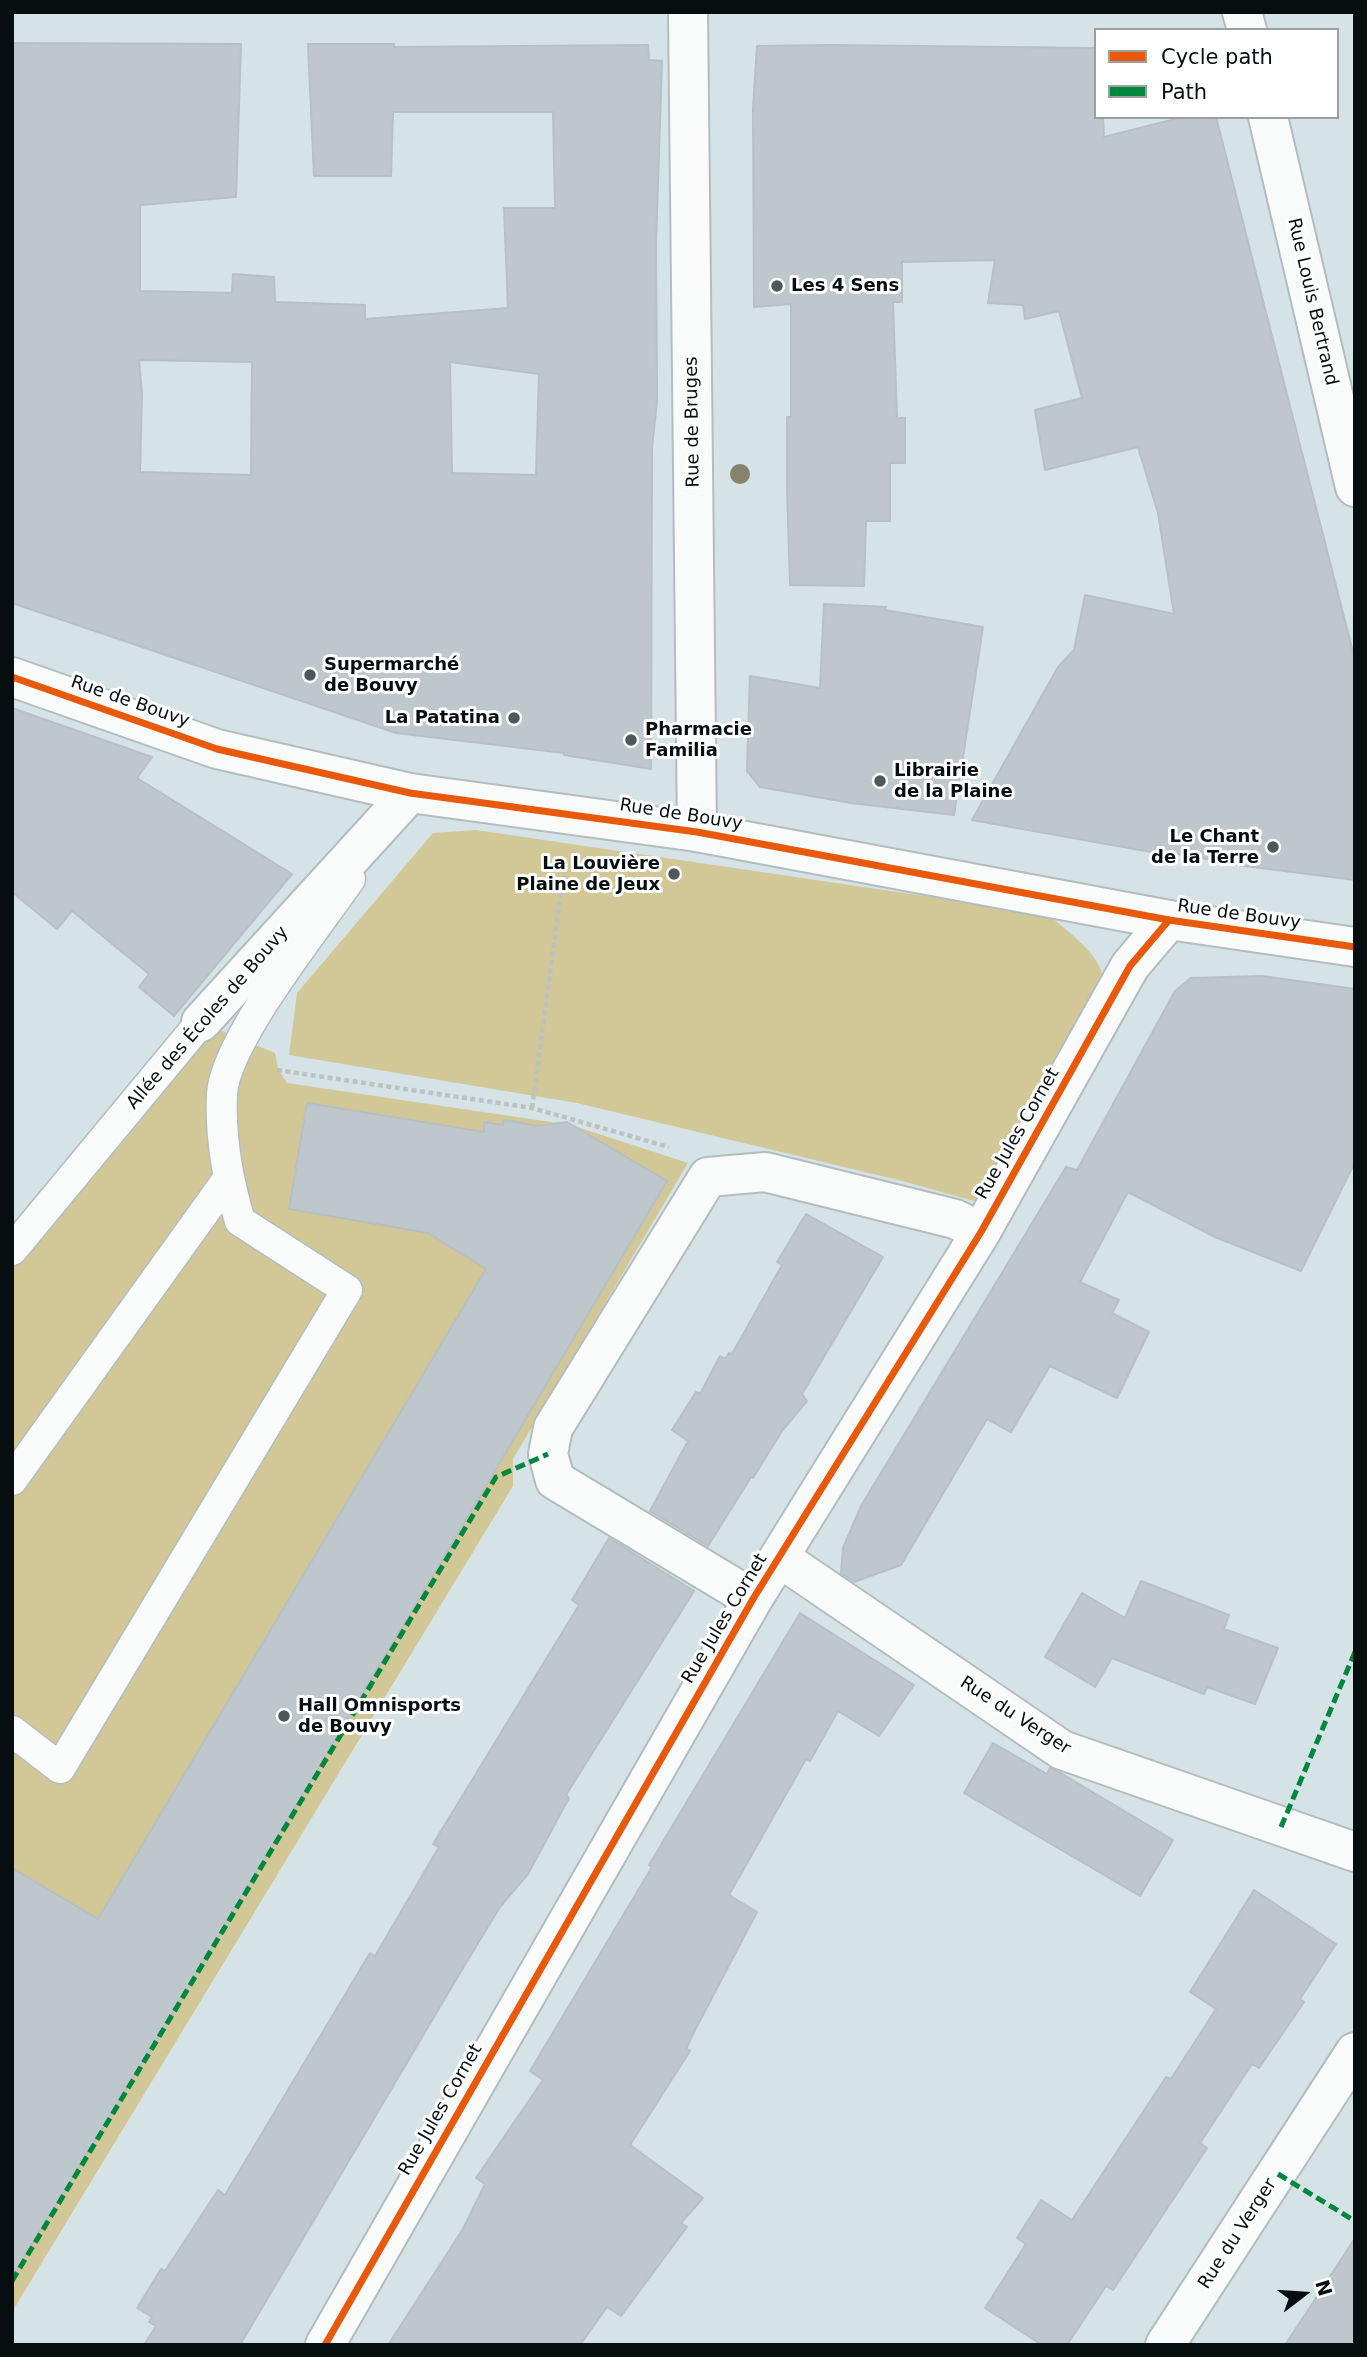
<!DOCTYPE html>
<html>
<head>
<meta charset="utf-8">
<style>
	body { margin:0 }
	#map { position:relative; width:1367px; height:2357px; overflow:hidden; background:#d5e2e6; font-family:"DejaVu Sans",sans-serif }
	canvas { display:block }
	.frame { position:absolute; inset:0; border:14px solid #060e10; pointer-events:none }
	.legend { position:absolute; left:1094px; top:28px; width:245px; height:91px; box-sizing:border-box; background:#fff; border:2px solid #9b9f9f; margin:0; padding:9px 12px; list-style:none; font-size:21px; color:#060e10 }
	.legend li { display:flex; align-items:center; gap:14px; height:35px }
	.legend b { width:35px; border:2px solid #9b9f9f }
	.north { position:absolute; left:1269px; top:2259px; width:70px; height:70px; -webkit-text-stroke:5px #fff; paint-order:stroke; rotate:73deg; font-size:19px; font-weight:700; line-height:28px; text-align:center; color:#060e10 }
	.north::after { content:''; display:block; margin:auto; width:24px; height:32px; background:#060e10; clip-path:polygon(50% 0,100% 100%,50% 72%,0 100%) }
</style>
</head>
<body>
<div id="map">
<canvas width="1367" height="2357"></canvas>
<div class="frame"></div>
<ul class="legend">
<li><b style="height:9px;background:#e8590c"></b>Cycle path</li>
<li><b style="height:9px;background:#00873e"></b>Path</li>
</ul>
<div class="north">N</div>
</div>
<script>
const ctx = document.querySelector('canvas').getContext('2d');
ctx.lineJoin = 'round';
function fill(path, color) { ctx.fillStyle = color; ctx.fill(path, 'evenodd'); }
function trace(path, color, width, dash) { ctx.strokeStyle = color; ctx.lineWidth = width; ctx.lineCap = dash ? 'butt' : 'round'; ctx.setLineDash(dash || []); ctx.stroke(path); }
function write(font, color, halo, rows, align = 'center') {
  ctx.font = font + ' "DejaVu Sans",sans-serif'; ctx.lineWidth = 6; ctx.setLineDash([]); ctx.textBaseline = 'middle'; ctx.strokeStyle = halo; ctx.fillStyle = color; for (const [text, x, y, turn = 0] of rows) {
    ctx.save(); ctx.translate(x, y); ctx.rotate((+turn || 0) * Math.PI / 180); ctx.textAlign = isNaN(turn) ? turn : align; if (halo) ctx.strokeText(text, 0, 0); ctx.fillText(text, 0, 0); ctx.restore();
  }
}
fill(new Path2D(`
	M476,830L1047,914C1064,928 1103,956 1103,980C1103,987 1100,995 1099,1002L974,1201L902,1181L577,1103L289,1055L297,993L433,833Z
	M201,1022L275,1053L278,1069L287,1083L571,1125L688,1163L513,1459V1486L12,2312V1250Z`), '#d2c897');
const building = new Path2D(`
	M12,43L241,44L236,197L140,205V291L232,293L233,274L274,277L275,302L365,305V319L508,308L504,208H555L553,112H393L391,176H314L308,44H394V47L648,45L649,60L662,61L656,243L657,401L652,448L651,769L564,755V753L396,733L12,603ZM139,360L252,362L251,475L140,472L142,395ZM450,362L539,374L536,475L452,473Z
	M830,45L1096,48V117H1103L1104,137L1183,117H1216L1355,660V880L1245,866L1162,851V854L972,820L1058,667L1074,650L1085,595L1174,614L1158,513L1138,447L1045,470L1035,410L1082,398L1059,311L1025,319L1023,305L988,303L995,260L902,262V302H893L897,418H905V463H890V521H866L864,586L790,585L787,486V417H791V304L754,307L753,109L757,46Z
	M824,604L886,607L885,610L983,627L954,815L851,803L760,787L747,771L750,676L820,688Z
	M12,708L152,757L137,778L292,874L174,1016L139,987L149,974L72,911L57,929L12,892Z
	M1262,976L1355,989V1162L1301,1271L1215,1237L1128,1192L1080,1282L1119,1300L1112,1313L1149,1332L1117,1398L1050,1366L1011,1432L987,1419L901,1565L854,1582L841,1573L843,1548L861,1506L1066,1167L1077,1170L1175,991L1191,978Z
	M307,1103L484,1132V1122L503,1125L504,1120L538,1126L567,1122L667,1181L182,1998L12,2277V1868L98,1919L486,1269L428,1233L289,1209Z
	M806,1214L883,1257L802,1394L807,1401L782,1431L753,1478L751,1477L708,1546L650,1511L688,1441L672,1430L696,1392L700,1394L720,1356L725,1359L729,1353L732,1354L782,1265L777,1262Z
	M609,1538L694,1591L566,1795L569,1798L528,1874L500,1907L460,1973L240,2345H144L156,2326L149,2322L152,2317L137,2308L161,2269L165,2271L218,2190L225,2195L370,1953L375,1956L439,1847L433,1844L579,1605L572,1600Z
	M1141,1581L1229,1615L1224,1629L1278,1648L1255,1704L1207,1687L1204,1694L1112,1658L1095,1687L1045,1657L1082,1593L1125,1618Z
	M800,1613L914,1685L879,1736L838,1711L810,1761L806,1759L729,1895L757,1912L694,2032L686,2049L690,2051L630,2145L703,2198L681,2223L687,2227L621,2316L607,2307L580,2345H388L463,2229L485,2184L476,2178L543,2080L530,2071L652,1867L649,1865Z
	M993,1743L1047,1774L1050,1768L1059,1772L1173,1840L1140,1896L964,1793Z
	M1254,1890L1336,1944L1300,1999L1304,2002L1259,2068L1252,2064L1200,2143L1207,2148L1113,2290L1106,2286L1067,2345H1042L985,2308L1026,2244L1017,2238L1041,2200L1072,2220L1166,2077L1171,2079L1216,2009L1190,1992Z
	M1355,2238V2345H1285L1318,2295Z`);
fill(building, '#bec8cc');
trace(building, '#b7c0c4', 2);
const service = new Path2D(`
	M12,1250L201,1022
	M12,1480L228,1179
	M12,1731L60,1768L347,1290L240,1221C228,1181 220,1136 222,1094C225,1041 317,927 350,879`);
const minor = new Path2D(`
	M688,12L697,832
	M1242,12L1247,30
	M1268,117L1355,487
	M201,1022L410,793
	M780,1558L1062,1750L1355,1852
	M753,1599L555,1480L548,1454L553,1428L708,1177L765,1172L955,1219L981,1232
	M325,2345L753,1599L981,1232L1130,966L1169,920
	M1165,2345L1355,2052`);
const tertiary = new Path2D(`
	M12,677L217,749L410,793L697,832L1169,920L1355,947`);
trace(service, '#b3bdc0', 33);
trace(minor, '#b3bdc0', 42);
trace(tertiary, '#b3bdc0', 42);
trace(new Path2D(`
	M277,1070L532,1108L669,1147
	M532,1108L565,861`), '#bcc1c2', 4.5, [5, 3.5]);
trace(service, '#f9fbfb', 30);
trace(minor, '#f9fbfb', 38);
trace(tertiary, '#f9fbfb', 38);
trace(new Path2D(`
	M1281,1827L1355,1652
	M1278,2174L1355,2221
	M12,2281L496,1477L548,1454`), '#00873e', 5, [10, 5]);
trace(new Path2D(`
	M12,677L217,749L410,793L697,832L1169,920L1355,947
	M325,2345L753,1599L981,1232L1130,966L1169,920`), '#e8590c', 7);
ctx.fillStyle = '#85836c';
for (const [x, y] of [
	[740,474]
]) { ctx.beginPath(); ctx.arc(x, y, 10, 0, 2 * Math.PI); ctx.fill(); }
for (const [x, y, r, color] of [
	[777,286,7,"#4e585b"],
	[310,675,7,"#4e585b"],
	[514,718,7,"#4e585b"],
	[631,740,7,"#4e585b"],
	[880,781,7,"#4e585b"],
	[1273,847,7,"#4e585b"],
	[674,874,7,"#4e585b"],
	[284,1716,7,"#4e585b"]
]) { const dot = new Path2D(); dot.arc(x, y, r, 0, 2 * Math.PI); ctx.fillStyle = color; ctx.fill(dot); trace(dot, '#fff', 2.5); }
write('bold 18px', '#060e10', '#fff', [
	["Les 4 Sens",791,286],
	["Supermarché",324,665],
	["de Bouvy",324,686],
	["La Patatina",500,718,"right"],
	["Pharmacie",645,730],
	["Familia",645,751],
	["Librairie",894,771],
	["de la Plaine",894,792],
	["Le Chant",1259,837,"right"],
	["de la Terre",1259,858,"right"],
	["La Louvière",660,864,"right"],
	["Plaine de Jeux",660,885,"right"],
	["Hall Omnisports",298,1706],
	["de Bouvy",298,1727]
], 'left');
write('18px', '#060e10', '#fff', [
	["Rue Louis Bertrand",1312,302,77],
	["Rue de Bruges",693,422,-91],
	["Rue de Bouvy",130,702,19],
	["Rue de Bouvy",681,815,9],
	["Rue de Bouvy",1239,915,8],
	["Allée des Écoles de Bouvy",208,1018,-49],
	["Rue Jules Cornet",1018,1134,-60],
	["Rue Jules Cornet",725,1619,-59],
	["Rue du Verger",1015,1716,33],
	["Rue Jules Cornet",441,2110,-60],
	["Rue du Verger",1238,2234,-57]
]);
</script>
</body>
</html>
